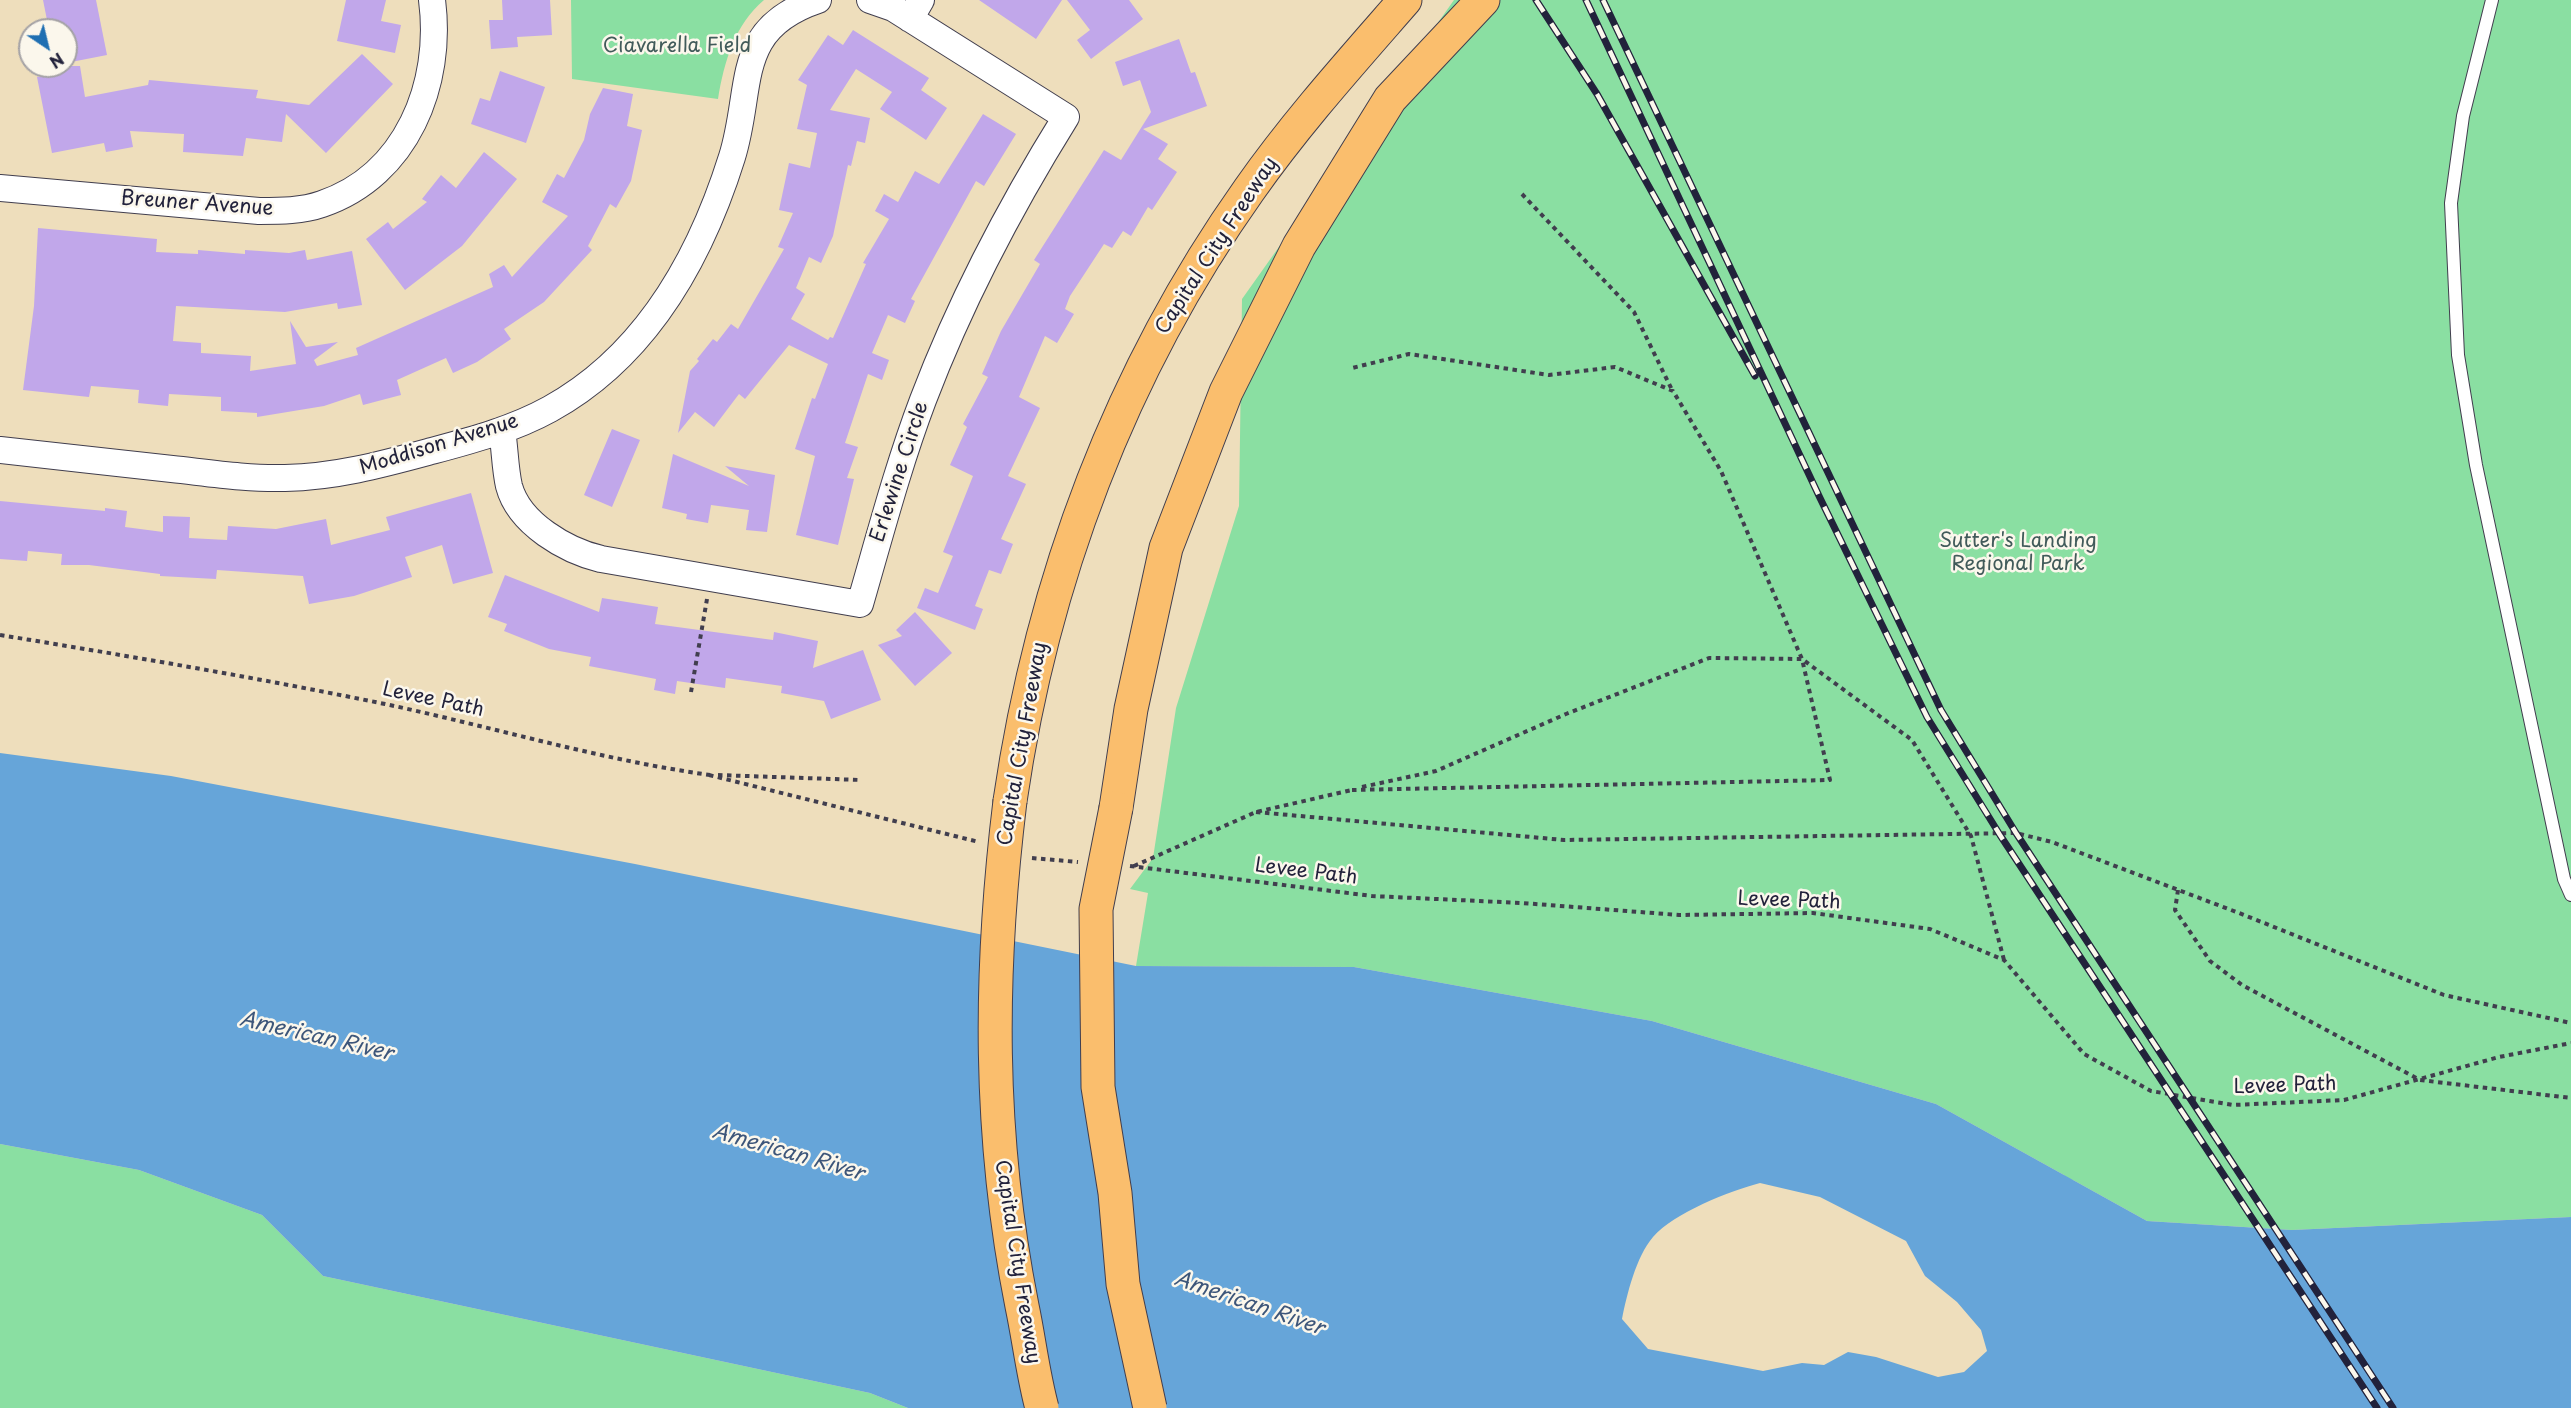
<!DOCTYPE html>
<html>
<head>
<meta charset="utf-8">
<style>
	body { margin:0 }
	#map { position:relative; width:2571px; height:1408px; overflow:hidden; background:#eedebc; font-family:"Playpen Sans",sans-serif }
	canvas { display:block }
	.north { position:absolute; left:18px; top:18px; width:60px; height:60px; box-sizing:border-box; background:#fbf7ec; border:2px solid #a4a2a5; border-radius:50%; rotate:145deg; font-size:16px; font-weight:700; line-height:24px; text-align:center; color:#22223b }
	.north::after { content:''; display:block; margin:auto; width:21px; height:27px; background:#1f6fb2; clip-path:polygon(50% 0,100% 100%,50% 72%,0 100%) }
</style>
</head>
<body>
<div id="map">
<canvas width="2571" height="1408"></canvas>
<div class="north">N</div>
</div>
<script>
const ctx = document.querySelector('canvas').getContext('2d');
ctx.lineJoin = 'round';
function fill(path, color) { ctx.fillStyle = color; ctx.fill(path, 'evenodd'); }
function trace(path, color, width, dash) { ctx.strokeStyle = color; ctx.lineWidth = width; ctx.lineCap = dash ? 'butt' : 'round'; ctx.setLineDash(dash || []); ctx.stroke(path); }
function write(font, color, halo, rows, align = 'center') {
  ctx.font = font + ' "Playpen Sans",sans-serif'; ctx.lineWidth = 5; ctx.setLineDash([]); ctx.textBaseline = 'middle'; ctx.strokeStyle = halo; ctx.fillStyle = color; for (const [text, x, y, turn = 0] of rows) {
    ctx.save(); ctx.translate(x, y); ctx.rotate((+turn || 0) * Math.PI / 180); ctx.textAlign = isNaN(turn) ? turn : align; if (halo) ctx.strokeText(text, 0, 0); ctx.fillText(text, 0, 0); ctx.restore();
  }
}
fill(new Path2D(`
	M571,0H764C735,24 724,62 718,99L572,79Z
	M1454,0H2571V1217L2292,1230L2147,1221L2073,1180L2067,1179L2064,1175L1936,1104L1652,1021L1354,967L1136,966L1148,893L1130,889L1153,858L1176,708L1239,506L1242,299Z
	M0,1144L139,1170L262,1215L323,1276L870,1393L908,1408H0Z`), '#8adfa2');
fill(new Path2D(`
	M0,753L171,776L635,864L1136,966L1354,967L1652,1021L1936,1104L2147,1221L2292,1230L2571,1217V1408H908L870,1393L323,1276L262,1215L139,1170L0,1144ZM1760,1183L1820,1197L1906,1241L1925,1276L1957,1302L1981,1330L1987,1351L1964,1372L1938,1377L1876,1357L1848,1352L1824,1365L1802,1363L1763,1371L1648,1349L1622,1319C1627,1294 1636,1257 1653,1237C1674,1213 1729,1191 1760,1183Z`), '#66a5d9');
fill(new Path2D(`
	M43,0H96L107,55L66,63V30H49Z
	M346,0H386L381,21L401,25L395,53L337,41Z
	M502,0H550L552,35L517,37L518,47L491,49L489,20H503Z
	M979,0H1062L1036,39Z
	M1067,0H1129L1143,19L1091,59L1077,40L1090,30Z
	M853,30L929,78L921,90L947,108L926,140L880,109L892,92L856,69L830,110L870,118L865,143L857,141L851,166L848,165L833,236L821,263L809,257L796,288L805,294L791,319L828,340L830,337L833,338L866,264L863,263L889,219L875,211L884,194L898,202L915,171L939,184L983,114L1016,134L984,186L976,181L911,299L915,301L905,323L888,315L872,353L889,360L882,380L868,374L845,443L858,447L847,478L854,479L838,545L796,535L815,456L795,449L812,398L815,399L828,364L789,345L745,399L739,394L714,427L695,412L678,433L690,371L699,361L697,359L713,339L717,342L731,324L738,329L784,249L778,247L793,213L779,210L789,163L810,168L817,133L797,129L807,85L798,80L828,35L843,45Z
	M1179,39L1191,73L1195,72L1207,106L1143,129L1168,144L1158,159L1177,172L1152,210L1148,207L1131,236L1123,231L1112,248L1104,244L1070,296L1065,309L1074,314L1057,343L1045,336L1019,397L1040,408L1008,476L1026,484L1001,539L1013,544L1001,574L989,570L975,606L983,609L975,630L917,608L925,588L938,593L953,556L943,552L973,476L950,465L967,427L963,424L988,377L982,374L1001,331L1040,264L1034,260L1104,150L1121,160L1151,112L1140,80L1123,86L1115,62Z
	M362,54L393,84L326,153L286,114L282,142L246,138L243,156L183,152L184,134L130,131L133,147L106,152L104,143L52,153L37,77L43,76L41,66H80L85,97L148,85L149,80L258,90L256,98L309,105Z
	M500,71L545,87L526,143L471,124L480,98L490,101Z
	M603,88L633,94L627,126L642,130L631,181L616,208L610,204L588,246L592,250L544,302L504,329L511,339L477,362L453,373L446,358L397,380L401,395L363,405L360,394L324,406L257,417V413L221,411V397L169,394L168,406L138,403L139,390L91,386L89,397L23,390L34,306L38,228L157,239L156,252L198,254V250L245,254V250L289,253L305,250L307,260L352,251L362,305L338,309L337,303L285,312L176,306L173,341L201,343V353L251,356L250,371L296,364L290,321L306,347L338,342L314,360L317,366L358,355L356,348L493,287L489,274L504,265L512,277L568,216L542,202L557,174L564,178L584,140L590,114Z
	M484,152L517,179L462,246L405,290L366,239L388,222L393,229L427,202L422,199L441,175L456,188Z
	M612,429L640,440L612,507L584,495Z
	M673,454L749,486L725,466L775,475L767,532L746,530L749,510L711,505L708,523L686,519L687,514L662,508Z
	M471,493L493,573L453,584L442,545L405,557L412,577L354,596L309,604L303,576L217,570L216,579L160,576V574L89,565H61L62,554L28,551L27,561L0,559V501L105,511V508L127,511L125,527L163,532V516L190,517L189,538L227,540L228,526L276,529L326,519L331,545L390,530L386,517Z
	M505,575L599,612L602,598L658,607L655,624L773,640L774,632L818,641L813,668L863,650L881,700L831,719L824,701L781,693L782,686L726,678L725,688L677,681L675,694L654,690L656,679L589,666L591,657L549,649L504,631L507,624L488,617Z
	M915,612L952,653L915,686L878,645L902,636L896,630Z`), '#c1a7ea');
const service = new Path2D(`
	M2492,0L2463,116L2451,203L2458,355L2476,465L2564,879L2571,895`);
const minor = new Path2D(`
	M910,19L921,0
	M0,188L259,211C281,211 302,211 322,204C407,175 443,84 432,0
	M502,430C505,449 505,469 509,486C519,524 567,551 601,559L860,604C880,535 898,466 923,400C961,300 1010,207 1066,117L893,8L870,0
	M0,450C57,456 115,463 172,469C209,473 247,479 285,478C335,477 380,465 428,452C469,441 512,430 550,409C646,356 700,259 732,157C754,86 732,29 818,0`);
const motorway = new Path2D(`
	M1010,801C1042,581 1120,372 1249,190C1296,123 1351,62 1405,0
	M1116,808L1131,709L1166,548L1226,392L1299,246L1390,99L1483,0`);
trace(service, '#413e4e', 14);
trace(minor, '#413e4e', 28);
trace(motorway, '#413e4e', 35);
trace(new Path2D(`
	M1522,194L1634,312L1672,390
	M0,635C129,656 258,678 385,704C493,727 601,760 710,775
	M691,692L707,599
	M709,775L979,842
	M718,775L861,780
	M1362,787L1436,771L1566,714L1709,658L1802,659L1912,740L1971,836L2004,960
	M1352,790L1830,780L1802,659L1721,471L1673,391L1615,367L1549,375L1409,354L1352,368
	M1256,812L1564,840L2016,833L2052,842L2239,913L2444,995L2571,1023
	M1032,858L1078,862
	M1130,866L1372,896L1522,903L1679,915L1813,913L1930,929L2004,960L2084,1054L2151,1091L2233,1105L2344,1100L2499,1057L2571,1043
	M1134,866L1256,812L1352,790
	M2178,890L2175,910L2210,961L2242,985L2420,1080L2571,1098`), '#413e4e', 4, [4.5, 4.5]);
trace(service, '#fff', 12);
trace(minor, '#fff', 26);
trace(motorway, '#fabe6d', 33);
const rail = new Path2D(`
	M1536,0L1597,94L1755,376
	M1586,0L1820,498L1927,717L2000,835L2377,1408
	M1603,0L1941,710L2016,833L2393,1408`);
trace(rail, '#22223b', 7);
trace(rail, '#fbf7ec', 4.5, [14]);
const motorwayBridge = new Path2D(`
	M1010,801C989,973 988,1135 1022,1306C1029,1339 1033,1375 1042,1408
	M1116,808L1096,909L1098,1087L1115,1193L1123,1284L1150,1408`);
trace(motorwayBridge, '#413e4e', 35, []);
trace(motorwayBridge, '#fabe6d', 33);
write('20px', '#415b5a', '#fbf7ec', [
	["Ciavarella Field",677,46],
	["Sutter's Landing",2018,541],
	["Regional Park",2018,564]
]);
write('20px', '#22223b', '#fbf7ec', [
	["Breuner Avenue",197,204,4],
	["Capital City Freeway",1217,246,-57],
	["Moddison Avenue",439,445,-17],
	["Erlewine Circle",900,472,-72],
	["Levee Path",433,700,12],
	["Capital City Freeway",1023,744,-80],
	["Levee Path",1306,872,7],
	["Levee Path",1789,901,2],
	["Levee Path",2285,1086,-2],
	["Capital City Freeway",1017,1262,81]
]);
write('italic 21px', '#3d567a', '#fbf7ec', [
	["American River",316,1037,13],
	["American River",788,1153,16],
	["American River",1249,1304,19]
]);
</script>
</body>
</html>
